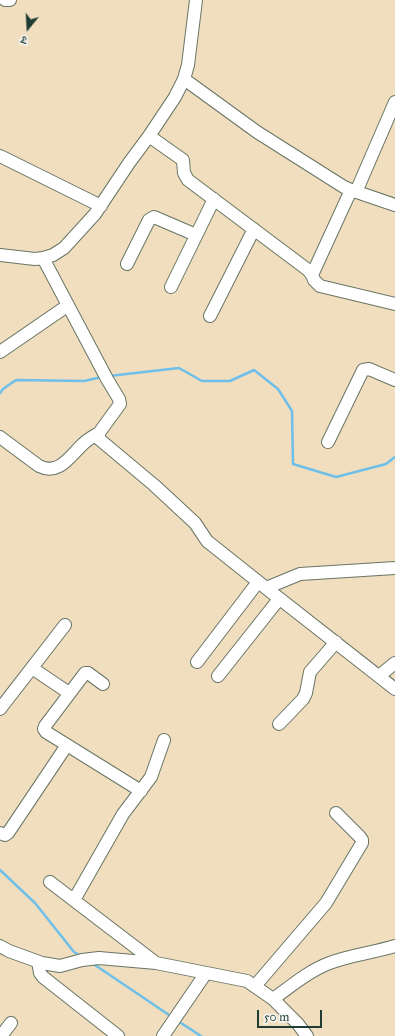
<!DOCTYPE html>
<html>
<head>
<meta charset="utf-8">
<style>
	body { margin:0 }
	#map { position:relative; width:395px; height:1036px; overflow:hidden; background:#f0debe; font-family:"IM FELL Great Primer","Noto Serif Devanagari",serif }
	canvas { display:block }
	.north { position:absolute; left:8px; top:8px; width:40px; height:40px; -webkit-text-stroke:3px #f6f6f2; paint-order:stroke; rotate:198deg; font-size:11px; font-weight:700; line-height:16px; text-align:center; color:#1f3d34 }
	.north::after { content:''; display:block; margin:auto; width:14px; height:18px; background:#1f3d34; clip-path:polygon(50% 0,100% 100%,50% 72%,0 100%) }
	.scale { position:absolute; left:257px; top:1010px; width:65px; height:18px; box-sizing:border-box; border:2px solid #1f3d34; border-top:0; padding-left:5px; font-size:12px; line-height:14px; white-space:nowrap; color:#1f3d34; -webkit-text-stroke:3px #f6f6f2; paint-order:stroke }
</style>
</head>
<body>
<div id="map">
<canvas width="395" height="1036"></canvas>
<div class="north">उ</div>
<div class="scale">50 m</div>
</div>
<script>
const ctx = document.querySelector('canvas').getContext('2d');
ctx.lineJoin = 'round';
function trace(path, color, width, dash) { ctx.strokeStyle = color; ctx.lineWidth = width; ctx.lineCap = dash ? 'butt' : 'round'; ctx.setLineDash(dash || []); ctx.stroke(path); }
trace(new Path2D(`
	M109,376L179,368L202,381H230L254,370L278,389L292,411L293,464L336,477L386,464L395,457
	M0,393L3,389L16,380L84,381L102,377
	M0,870L35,903L74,952L81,956
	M92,963L172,1017
	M178,1021L201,1036`), '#6ebfea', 2.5);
const minor = new Path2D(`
	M5,0H10
	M184,79L257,132L344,187L351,190L395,205
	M149,136L183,160L184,173L188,180L308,270L312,275L314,280L320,286L395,304
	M0,156L101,206
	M356,192L395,102
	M0,255L35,259L43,258L53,255L64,248L95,214L129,163L149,136L175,97L184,79L188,65L196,0
	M43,258L107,379L119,399L120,404L99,433V439L154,485L195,523L207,541L266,588L395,689
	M127,264L149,220L154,217L196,235
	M312,275L351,190
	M171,287L214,199
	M210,316L254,229
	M0,352L67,306
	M0,437L39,466C59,476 70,456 83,444C88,439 94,436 99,433
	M328,442L363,370L369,369L395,380
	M266,588L300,574L395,568
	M197,662L258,582
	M32,668L69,693
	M218,676L279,599
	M379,676L395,663
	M103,684L88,673H85L45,726L44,729L46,732L141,791
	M0,709L65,625
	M279,724L303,699L306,693L310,672L336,642
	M0,833L5,835L8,833L67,745
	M50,882L156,963
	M74,900L123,814L151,777L164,740
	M0,946L9,951L42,963L60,966L82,960L99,958L156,963L247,981L273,999L298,1024L307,1036
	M38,962L40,973L43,977L118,1036
	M255,986L326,903L362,843V840L360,837L336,813
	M273,999C290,987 307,972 327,964C348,955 373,953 395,946
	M1,1036L11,1023
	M163,1036L206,973`);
trace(minor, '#687564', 14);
trace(minor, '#fff', 12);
</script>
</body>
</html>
